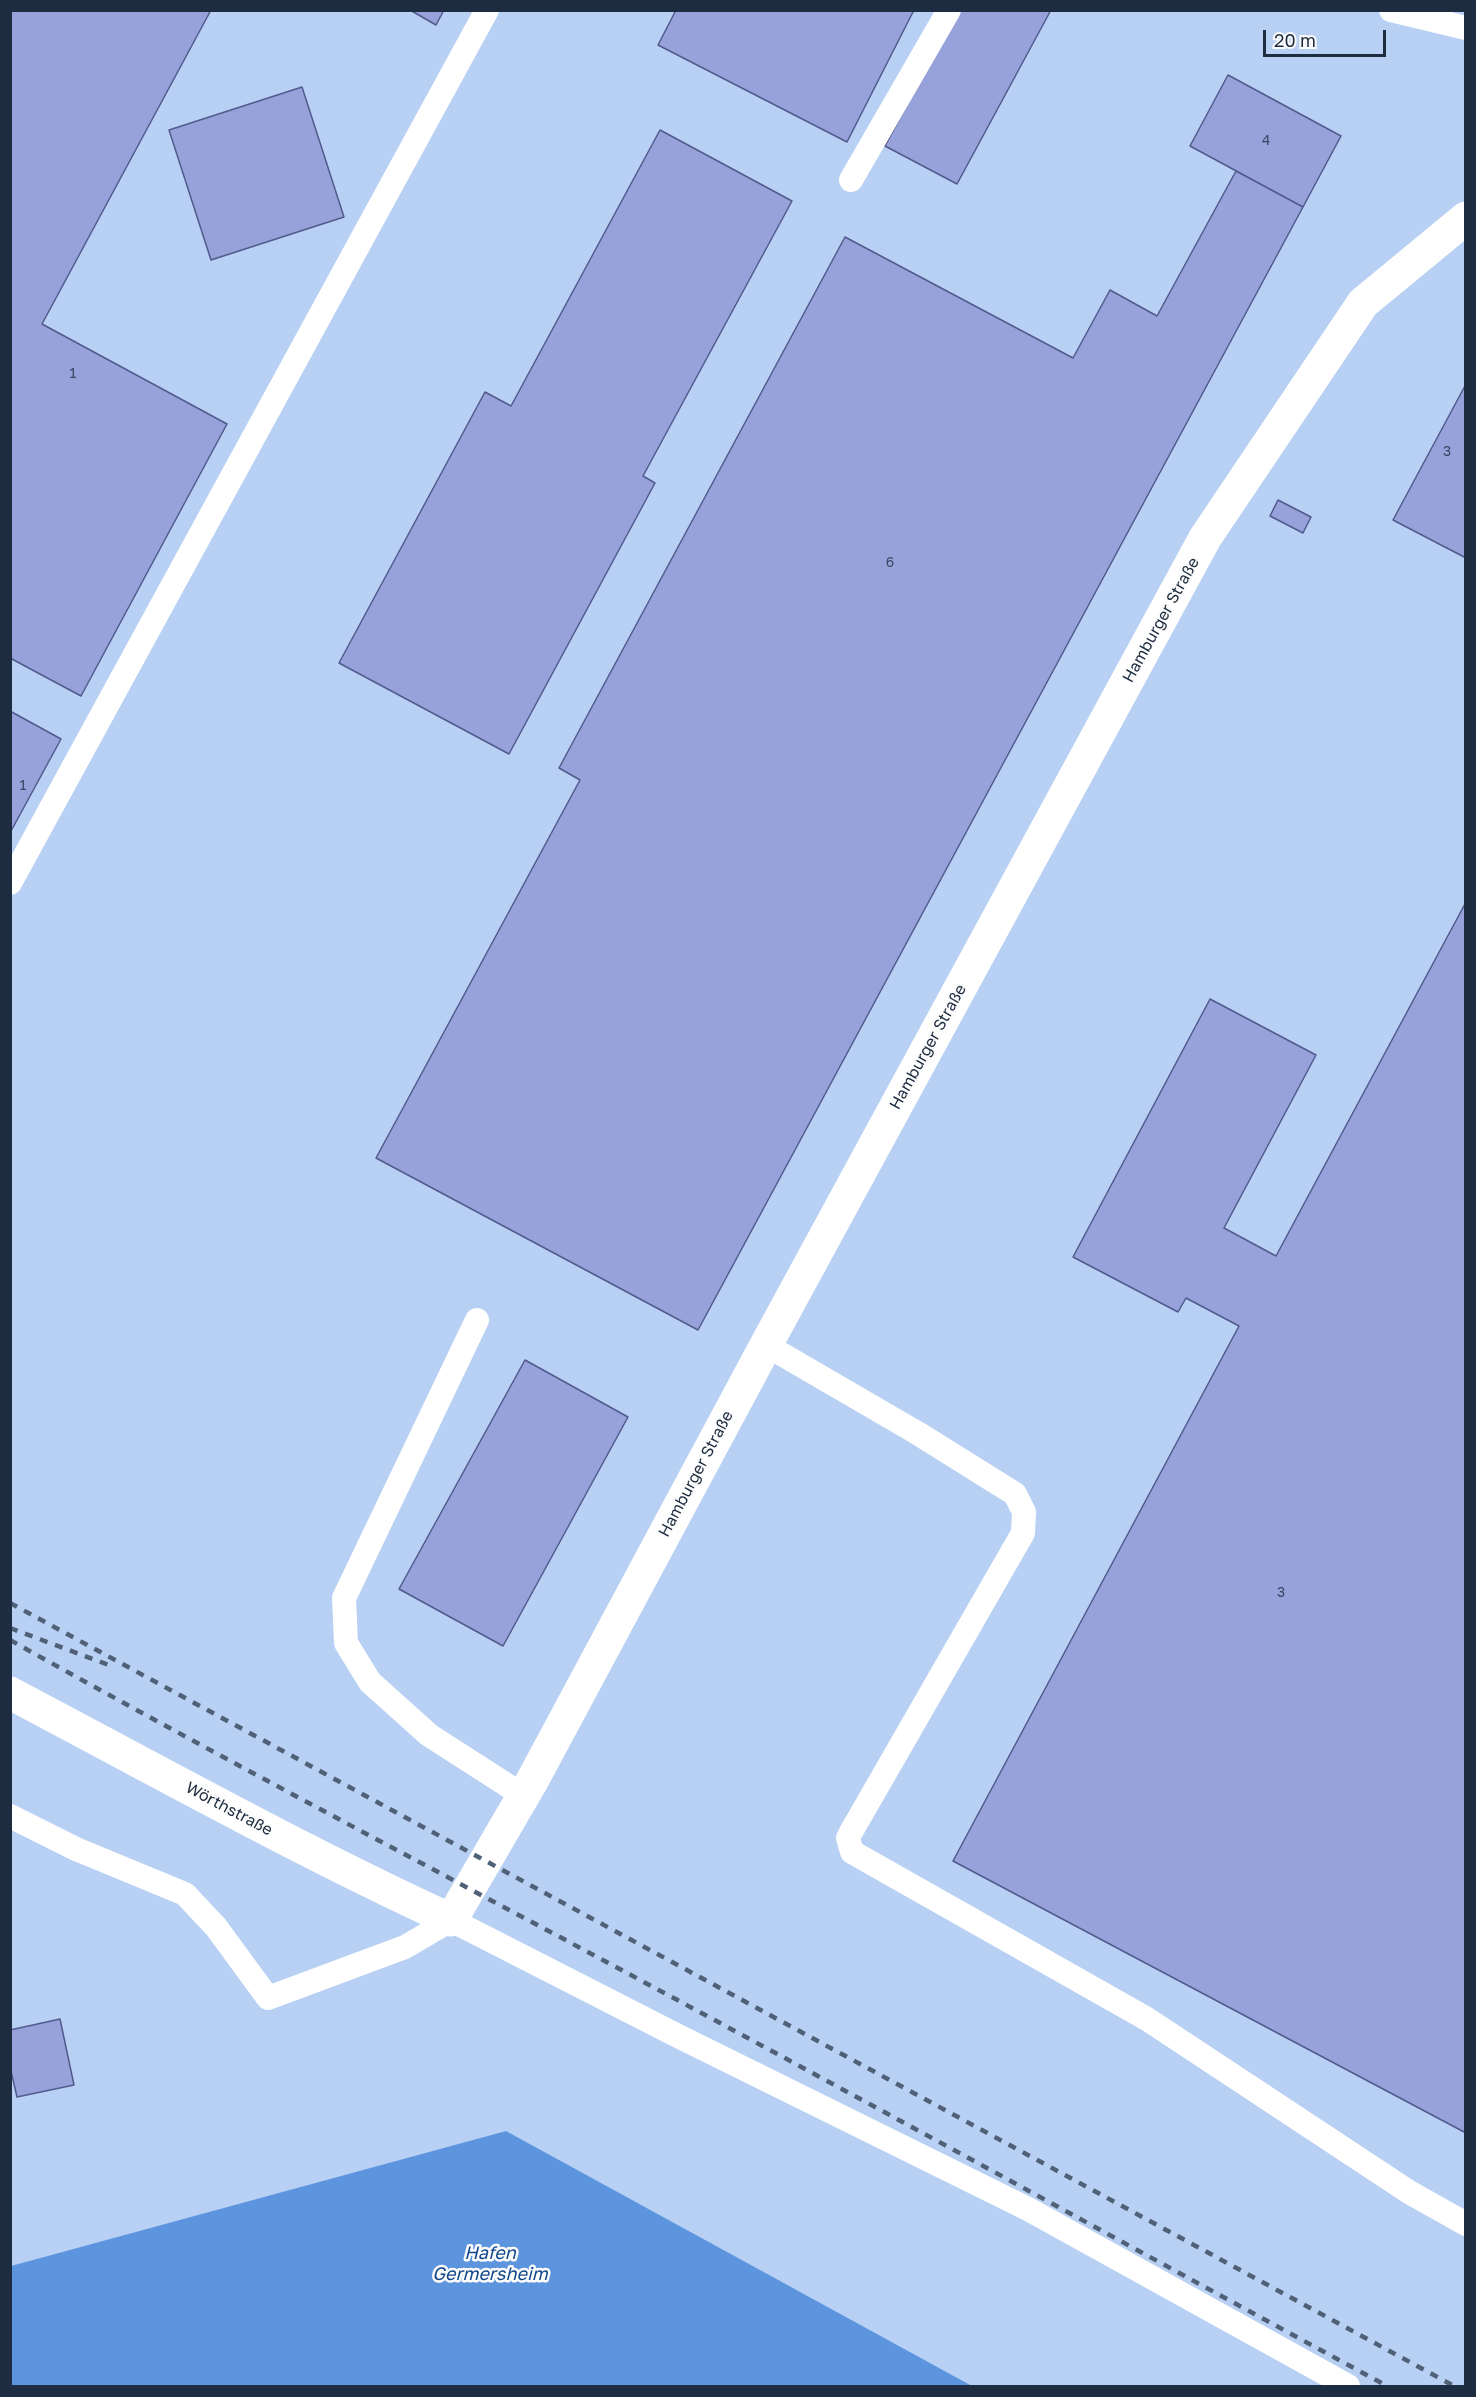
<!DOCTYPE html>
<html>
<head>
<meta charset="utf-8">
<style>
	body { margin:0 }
	#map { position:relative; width:1476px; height:2397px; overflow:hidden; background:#c6ddfc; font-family:"Golos Text",sans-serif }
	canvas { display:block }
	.frame { position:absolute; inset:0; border:12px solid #1d2c40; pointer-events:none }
	.scale { position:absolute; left:1263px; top:30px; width:123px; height:27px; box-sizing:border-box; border:3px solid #1d2c40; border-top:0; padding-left:8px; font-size:18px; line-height:21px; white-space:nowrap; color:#1d2c40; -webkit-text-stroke:4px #fcfcfc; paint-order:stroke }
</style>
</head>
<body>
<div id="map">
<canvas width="1476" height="2397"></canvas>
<div class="frame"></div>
<div class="scale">20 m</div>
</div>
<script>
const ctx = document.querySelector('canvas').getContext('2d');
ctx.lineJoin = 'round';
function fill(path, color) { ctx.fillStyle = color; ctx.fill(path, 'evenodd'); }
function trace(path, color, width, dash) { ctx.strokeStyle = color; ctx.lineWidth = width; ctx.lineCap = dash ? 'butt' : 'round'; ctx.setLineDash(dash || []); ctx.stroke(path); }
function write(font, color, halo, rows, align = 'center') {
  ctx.font = font + ' "Golos Text",sans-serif'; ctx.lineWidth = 5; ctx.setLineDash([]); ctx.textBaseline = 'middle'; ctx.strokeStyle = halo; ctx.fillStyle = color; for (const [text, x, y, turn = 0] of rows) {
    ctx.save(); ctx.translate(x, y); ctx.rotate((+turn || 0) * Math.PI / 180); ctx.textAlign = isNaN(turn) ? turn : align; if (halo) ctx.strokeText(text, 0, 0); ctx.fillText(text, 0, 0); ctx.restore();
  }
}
fill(new Path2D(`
	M11,11H1465V2386H972L506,2131L11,2266Z`), '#b7d0f3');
fill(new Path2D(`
	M506,2131L972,2386H11V2266Z`), '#5c94de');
const building = new Path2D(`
	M10,10H211L42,324L227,424L81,696L10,658Z
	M410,10H444L436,25Z
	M676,10H914L847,142L658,45Z
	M958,10H1051L957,184L885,146Z
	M1228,75L1341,136L1303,207L1190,146Z
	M302,87L344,217L211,260L169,130Z
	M660,130L792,201L643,476L655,483L509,754L339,663L485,392L511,406Z
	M1236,171L1303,207L698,1330L376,1158L580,780L559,768L845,237L1073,358L1110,290L1157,316Z
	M1466,384V558L1393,520Z
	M1278,500L1311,517L1303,533L1270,516Z
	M10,711L61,739L10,833Z
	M1466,902V2133L953,1861L1239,1326L1186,1298L1178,1312L1073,1257L1210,999L1316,1055L1224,1228L1276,1256Z
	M525,1360L628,1417L503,1646L399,1589Z
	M60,2019L74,2085L17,2097L10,2067V2030Z`);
fill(building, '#97a1da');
trace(building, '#525a8d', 1.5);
trace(new Path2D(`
	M1391,10L1466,28
	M851,180L949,10
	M10,883L487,10
	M477,1320L344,1598L346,1643L370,1682L429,1735L524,1796
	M766,1345L919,1434L1015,1494L1024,1512L1023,1533L851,1832L848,1838L852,1852L1147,2019L1409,2192L1466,2224
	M10,1816L76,1849L185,1894L216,1927L268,1998L405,1947L451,1920L678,2036L1028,2209L1348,2386`), '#fff', 24);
trace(new Path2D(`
	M10,1693C156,1770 301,1851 451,1920L532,1781L766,1345L1205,538L1363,303L1466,218`), '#fff', 33);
trace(new Path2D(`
	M10,1603L1454,2386
	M10,1628L114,1667
	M10,1640C228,1762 449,1877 668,1995C908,2124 1147,2256 1387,2386`), '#4f6077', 4.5, [8, 8]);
write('14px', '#3c4966', null, [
	["4",1266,141],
	["1",73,374],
	["3",1447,452],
	["6",890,563],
	["1",23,786],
	["3",1281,1593]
]);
write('16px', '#1d2c40', '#fcfcfc', [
	["Hamburger Straße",1161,620,-61],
	["Hamburger Straße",928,1047,-61],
	["Hamburger Straße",696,1474,-62],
	["Wörthstraße",229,1809,28]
]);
write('italic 18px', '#10478a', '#fcfcfc', [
	["Hafen",490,2253],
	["Germersheim",490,2274]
]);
</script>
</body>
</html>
